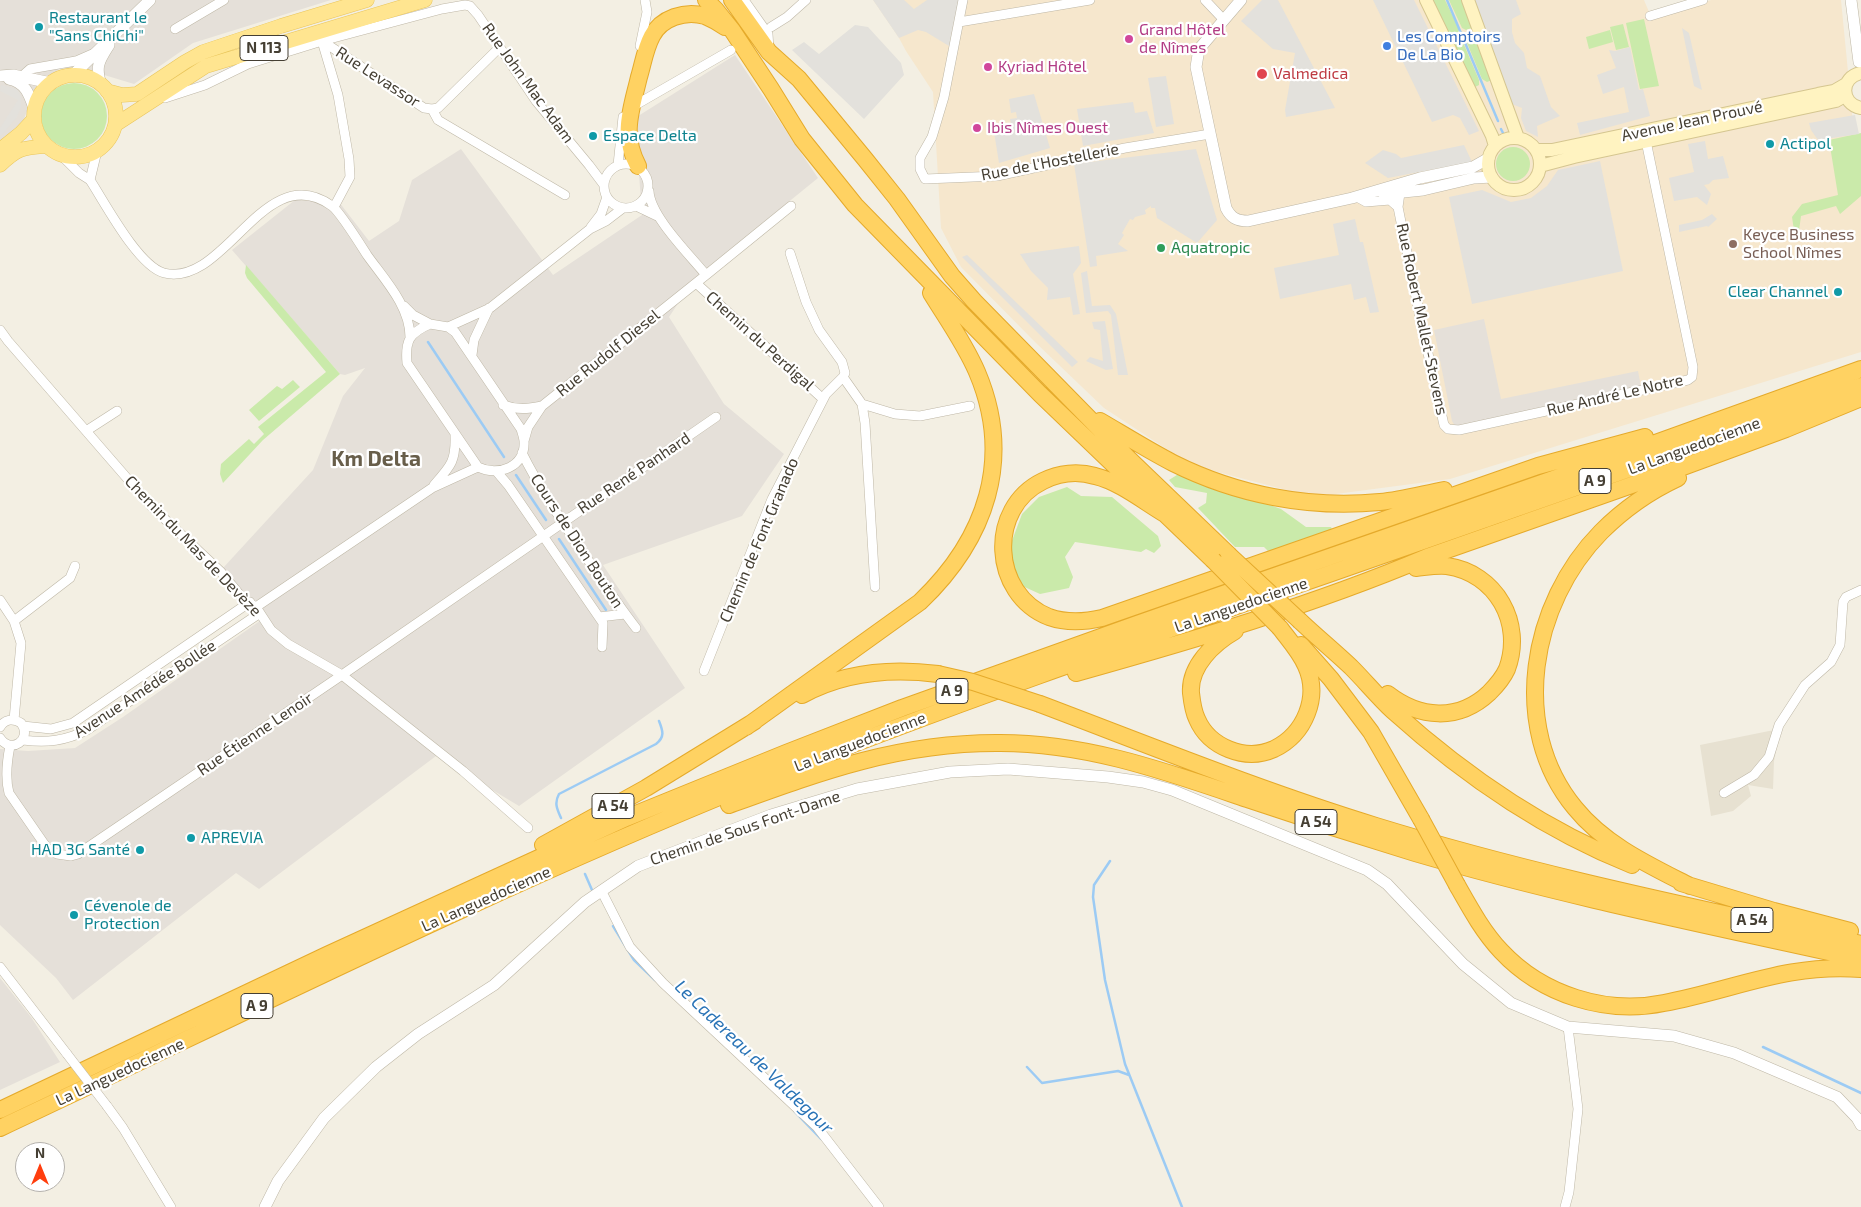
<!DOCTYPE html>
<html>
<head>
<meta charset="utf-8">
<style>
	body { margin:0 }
	#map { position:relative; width:1861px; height:1207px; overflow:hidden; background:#f3efe3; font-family:"Exo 2",sans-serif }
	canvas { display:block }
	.north { position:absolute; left:15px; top:1142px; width:50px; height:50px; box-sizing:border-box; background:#fff; border:1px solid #b5b2ad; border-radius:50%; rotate:0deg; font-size:14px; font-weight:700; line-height:20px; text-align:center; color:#453f33 }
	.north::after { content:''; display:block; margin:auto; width:18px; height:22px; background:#ff3e0e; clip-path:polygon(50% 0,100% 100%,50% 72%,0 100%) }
</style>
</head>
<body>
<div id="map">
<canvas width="1861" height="1207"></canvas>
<div class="north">N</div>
</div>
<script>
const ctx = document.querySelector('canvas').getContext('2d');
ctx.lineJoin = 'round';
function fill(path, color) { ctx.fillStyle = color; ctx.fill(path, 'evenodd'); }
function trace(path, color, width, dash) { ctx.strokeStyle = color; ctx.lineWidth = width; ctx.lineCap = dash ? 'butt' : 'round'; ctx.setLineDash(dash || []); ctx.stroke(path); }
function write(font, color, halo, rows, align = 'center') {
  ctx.font = font + ' "Exo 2",sans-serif'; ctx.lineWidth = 4.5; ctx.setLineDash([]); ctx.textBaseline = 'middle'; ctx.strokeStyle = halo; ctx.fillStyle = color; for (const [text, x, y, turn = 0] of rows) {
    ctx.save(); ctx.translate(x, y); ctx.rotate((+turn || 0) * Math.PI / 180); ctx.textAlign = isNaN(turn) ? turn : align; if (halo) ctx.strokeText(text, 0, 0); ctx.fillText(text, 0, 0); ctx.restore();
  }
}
fill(new Path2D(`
	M1774,730L1780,732L1774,761L1773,789L1748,785L1751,796L1733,811L1711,816L1700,745Z`), '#e7e1d1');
fill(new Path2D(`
	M873,0H1644L1652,19L1711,0H1841L1853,123L1861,159V352L1450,479L1313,497L1191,465L1104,408L1036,343L961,267L941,228L933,92L906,51L899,38Z`), '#f6e7cd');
fill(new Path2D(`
	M0,0H331L193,43L134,84L91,71L60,68L35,89L23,122L0,144Z
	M735,55L818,178L695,278L669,317L724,404L784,454L742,516L603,565L685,688L519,806L436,756L259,889L236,873L73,1000L56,978L0,925V749L28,751L75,748L123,717L264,618L223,568L313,470L343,396L365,368L345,375L340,374L232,250L295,200L339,202L369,241L399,221L412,180L461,149L553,275L642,215L635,118Z
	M1484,319L1501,399L1638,371L1641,387L1455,426L1452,421L1434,330Z
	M0,978L31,1017L60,1062L0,1090Z`), '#e5e0d9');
fill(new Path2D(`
	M1430,0H1445L1459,29L1458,33L1448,38Z
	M1449,0H1463L1474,27L1466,30L1462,28Z
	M1644,19L1659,86L1640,89L1626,23Z
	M1623,24L1629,47L1616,50L1610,27Z
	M1610,30L1613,42L1589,49L1586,37Z
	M1474,31L1492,80L1487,82L1482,79L1465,38V34Z
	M1458,37L1462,40L1479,80V85L1473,88L1450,41Z
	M41 116a33 33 0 1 1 66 0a33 33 0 1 1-66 0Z
	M1861,133V196L1840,214L1836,206L1801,216L1798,238L1795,237L1792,217L1802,204L1838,195L1829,140Z
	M1496 164a17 17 0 1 1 34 0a17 17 0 1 1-34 0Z
	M246,265L340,374L263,440L223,483L220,474L221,464L249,439L254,444L264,434L258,427L326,372L247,278L245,273Z
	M293,380L300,387L259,421L249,410L277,386L282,389Z
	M1180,473L1281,509L1306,527H1331L1333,531L1326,534L1268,551L1264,547H1235L1198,508L1206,503L1207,493L1175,487L1169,480Z
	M1067,487L1081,496L1112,497L1158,536L1161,546L1154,553L1146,549L1141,552L1075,542L1065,557L1073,577L1069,588L1040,594L1018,584L1010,546L1022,514L1039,497Z`), '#caeaaa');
fill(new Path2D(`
	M873,0H904L914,9L927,0H959L949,46L926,32L918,30L899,38Z
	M1262,0H1278L1335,108L1286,117L1285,110L1295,53L1273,49L1241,21Z
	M1373,0H1414L1479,131L1469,135L1460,118L1453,115L1432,122Z
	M1471,0H1516L1521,14L1512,19V32L1515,43L1524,53L1527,68L1540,76L1551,107L1560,116L1537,126L1538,137L1526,131L1521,118L1522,108L1509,103Z
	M855,25L868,27L901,63L904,75L864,119L792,50L804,42L819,54Z
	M1682,28L1689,33L1702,90L1694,86Z
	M1630,47L1639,90L1643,89L1650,116L1580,135L1577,123L1629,112L1624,87L1603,94L1597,75L1616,68L1609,50L1615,51Z
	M1166,76L1174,124L1156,127L1148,78Z
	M1,85L17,89L21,97V107L17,117L0,137V128L18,100L0,91Z
	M1034,94L1050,148L999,163L994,132L1012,129L1010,119L1017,118L1016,112L1011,113L1009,99Z
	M1133,102L1135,113L1147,111L1154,133L1083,146L1077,109Z
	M1855,115L1859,134L1818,140L1811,130L1809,123Z
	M1705,141L1708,159L1723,156L1729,178L1713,180L1709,184L1704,185L1711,194L1707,205L1697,197L1674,201L1669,178L1694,172L1688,144Z
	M1464,145L1472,162L1388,178L1365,163L1383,150L1396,154L1401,158Z
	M1196,149L1217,220L1197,243L1157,218L1155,208H1151V206L1145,210L1146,214L1135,217L1133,220L1130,219L1122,233L1124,235L1118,244L1128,251L1096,256L1097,266L1090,267L1074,164Z
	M1600,161L1623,271L1472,304L1449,197L1482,190L1511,202L1531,198L1547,186L1558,170Z
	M1712,214L1717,219L1708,227L1707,226L1679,232V225L1702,220Z
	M1355,219L1360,242H1363L1379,312L1370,313L1366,297L1354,300L1351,284L1280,299L1274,268L1339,255L1333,224Z
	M1079,246L1081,263L1073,274L1080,314L1073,315L1070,297L1047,300L1048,288L1031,271L1020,254Z
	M967,255L1078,362L1072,367L962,257Z
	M1087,271L1092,306L1110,305L1116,314L1128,375H1118L1111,315L1108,311L1086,313L1081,273Z
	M1105,321L1113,369L1106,370L1086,361L1090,357L1103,361L1100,330L1094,329L1092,322Z`), '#e3e1dc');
trace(new Path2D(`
	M1447,0L1498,121
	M1501,129L1503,133
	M428,342L504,457
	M516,475L546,520
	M559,539L606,610
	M561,818C557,809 554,803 559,794L656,744C665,737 663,731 659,721
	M1110,861L1094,885L1093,897L1105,980L1125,1064L1182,1207
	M585,874L592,890
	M613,926L634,960L655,980
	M1763,1047L1861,1093
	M1027,1067L1042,1083L1118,1071L1129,1075
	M795,1112L821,1139`), '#9ccbf4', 2.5);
const minor = new Path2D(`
	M744,0L768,34L769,49
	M963,0L944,97L932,137L920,158V169L925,179L997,176L1125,148L1210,134
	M1205,0L1223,19
	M1650,16L1703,0
	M959,22L1090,0
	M771,27L787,17L806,0
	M175,29L224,0
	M322,41L424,108L432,109L438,108L499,48
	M322,41L338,95L349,159L350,177L334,207
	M640,46L647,12L645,0
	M21,77L30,69L76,61L92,54
	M165,98L205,85L248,64L322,41L442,9L465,5L470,6L478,15L536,101L589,165L604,185
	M632,107L731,50
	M432,109L438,120L565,195
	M61,155L79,173L90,180C105,203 138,266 164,273C226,288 264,157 332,206C340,212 360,244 367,255C384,279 410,306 410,337
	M604 186a22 22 0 1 1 44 0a22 22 0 1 1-44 0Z
	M618,165L623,117
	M90,180L97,151
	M649,191C650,216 689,254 706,275L791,206
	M1400,193L1398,207L1421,322L1444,425L1448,429L1459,430L1688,380L1692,377L1693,367L1646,141
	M1357,197L1366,202L1390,200L1398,207
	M636,206L657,216
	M591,227L601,214L607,197
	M696,283L823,399
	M404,306L413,315L430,324
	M430,324L448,327L455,332L521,429C522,433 524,437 524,441C526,467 498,477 478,467L407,363C405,341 409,333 430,324Z
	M448,327L490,308L590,229L606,221L623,208
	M0,330L8,341L152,507L221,572L244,600L256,607L271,630L288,644L342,675L463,771L528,828
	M472,355L474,340L489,308
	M843,377L862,404L865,423L875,587
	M862,404L895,414L920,416L970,406
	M503,405C517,410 528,409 542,406
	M86,431L117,411
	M524,441L528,427L542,406L706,275
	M522,453C538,485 558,515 578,545C597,573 615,601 636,628
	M497,472L508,485L603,623L602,647
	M434,485C451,466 456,461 455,435
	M0,600L14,621L21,643L14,720
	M256,607L432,488L478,467
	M599,617L625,614
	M14,621L70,578L75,566
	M704,671L772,499L826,394L843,377L845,373L842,362L819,330L806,302L790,253
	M23,726L51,729L73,723L250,602
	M0,727C5,719 13,718 21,723C33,739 11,755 0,738
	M23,740C47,743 65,741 87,730L260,613
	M10,746C7,761 5,778 9,793L47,848L57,854L71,856L78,854L342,675L716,417
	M1724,793L1754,775L1769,757L1779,725L1805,685L1831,662L1840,645L1843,602L1846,597L1861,590
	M602,892L630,947L663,983L817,1127L879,1207
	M0,967L67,1054
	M107,1106L123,1128L171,1207
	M1565,1207L1569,1192L1578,1109L1568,1027`);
const tertiary = new Path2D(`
	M1241,0L1199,49L1196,67L1226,208C1231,218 1237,221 1248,221L1352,198L1420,178L1473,167L1489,158
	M1851,0L1859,62
	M73,75L150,0
	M0,76L13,75L51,83
	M9,79C25,82 29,94 34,108
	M101,85C95,66 99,61 109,45
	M1384,194L1423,190L1474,178L1492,177
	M265,1207L278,1181L324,1118L376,1067L418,1034L494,985L585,902L638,866L771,815L857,789L950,772L1008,769L1108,777L1143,782L1172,790L1367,870L1387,884L1463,964L1511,1003L1568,1027L1674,1036L1734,1053L1837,1097L1857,1118L1861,1125`);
const secondary = new Path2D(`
	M1426,0L1492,136L1495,146
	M1468,0L1518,138
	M1861,73C1840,77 1840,104 1861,108
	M1488 164a26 26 0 1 1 52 0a26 26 0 1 1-52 0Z
	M1536,150H1552L1818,94L1834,91L1846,84
	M1540,166L1574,157L1836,101L1845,96`);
const primary = new Path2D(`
	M34 116a41 41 0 1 1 82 0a41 41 0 1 1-82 0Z
	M107,91L122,95L137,94L185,62L203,52L281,26L367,0
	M115,125L206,66L425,0
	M0,150L21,133L34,119
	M0,165C18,148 22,148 46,146`);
const motorway = new Path2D(`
	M706,0L716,10L732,30L771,89L802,139L855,205L1040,394L1213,560
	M732,0L769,52L799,79L865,159L897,199L952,276L974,301L1130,460L1229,555
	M638,166C621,134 631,111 639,77C643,64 645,49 652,36C661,18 685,10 705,16C712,19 719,23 725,27
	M1100,421C1124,435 1148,450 1173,463C1237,495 1309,509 1380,502C1402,500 1423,494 1444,490
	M1678,478C1650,491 1624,509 1601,532C1531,603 1508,727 1575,808C1605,845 1649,865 1690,886
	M1165,514C1143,501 1120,482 1095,476C1078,471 1059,473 1043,481C987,508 991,594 1049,617C1066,623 1085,622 1102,618L1538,466L1645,437
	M1300,621C1317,637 1334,651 1351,667C1365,681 1378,697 1393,711C1463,774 1544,830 1632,865
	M1235,631C1214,643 1189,666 1191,693C1192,702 1193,711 1197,719C1209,747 1245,762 1274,749C1305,734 1320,697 1306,666C1300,652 1289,640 1280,628
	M1301,645L1331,679L1371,732L1421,819
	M1076,673C1194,640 1313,605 1427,557L1683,467L1786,429L1861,398
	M1388,694C1419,718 1458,722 1489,693C1496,686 1503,678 1507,669C1524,623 1496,573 1447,566C1436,565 1426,567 1416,568
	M802,695C844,672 892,668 938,674
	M1040,704C1151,746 1262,791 1376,826C1535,875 1698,908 1861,944
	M746,727L920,602C986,539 1014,459 977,372C965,344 947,319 931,293
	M729,805C820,772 898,743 996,743C1084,742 1165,771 1247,799C1303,818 1359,836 1415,853C1562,896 1712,926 1861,959
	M543,845L646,788L755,721
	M1681,883L1774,911L1850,931
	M1457,885C1470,908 1483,932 1501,951C1542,995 1606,1015 1664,1003C1734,990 1787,963 1861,969
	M0,1110L327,955L626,818L786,753L902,708L1137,624L1622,455L1861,369
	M0,1128C249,1011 496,887 751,784C941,708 1135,641 1329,574C1507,512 1684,450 1861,386`);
trace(minor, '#beb7a6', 10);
trace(tertiary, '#beb7a6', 12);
trace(secondary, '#d5c690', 14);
trace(primary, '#e9c55b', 15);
trace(motorway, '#e5aa2b', 18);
trace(minor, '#fff', 9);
trace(tertiary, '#fff', 11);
trace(secondary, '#fff3c1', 12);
trace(primary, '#ffe590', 14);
trace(motorway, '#ffd262', 16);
const minorBridge = new Path2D(`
	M67,1054L107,1106`);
const motorwayBridge = new Path2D(`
	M1229,555L1300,621
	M1213,560L1280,628
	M938,674L973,682L1040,704
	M1421,819L1457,885`);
trace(minorBridge, '#beb7a6', 10, []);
trace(motorwayBridge, '#e5aa2b', 18, []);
trace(minorBridge, '#fff', 9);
trace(motorwayBridge, '#ffd262', 16);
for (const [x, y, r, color] of [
	[39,27,5,"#0f9aa8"],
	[1129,39,5,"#d1479c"],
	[1387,46,5,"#3f7fe0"],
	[988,67,5,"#d1479c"],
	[1262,74,6,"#e0444e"],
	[977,128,5,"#d1479c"],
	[593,136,5,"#0f9aa8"],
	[1770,144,5,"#0f9aa8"],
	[1733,244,5,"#8d6e63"],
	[1161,248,5,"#2e9e5b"],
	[1838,292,5,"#0f9aa8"],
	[191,838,5,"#0f9aa8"],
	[140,850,5,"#0f9aa8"],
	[74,915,5,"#0f9aa8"]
]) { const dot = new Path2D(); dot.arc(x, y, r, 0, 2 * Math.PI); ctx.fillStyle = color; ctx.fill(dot); trace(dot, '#fff', 2); }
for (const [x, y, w] of [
	[264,48,48],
	[1595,481,32],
	[952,691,32],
	[613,806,42],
	[1316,822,42],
	[1752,920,42],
	[257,1006,32]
]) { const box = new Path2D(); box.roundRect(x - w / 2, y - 12.5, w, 25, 4); ctx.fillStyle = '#fff'; ctx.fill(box); trace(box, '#453f33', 1); }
write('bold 15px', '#453f33', null, [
	["N 113",264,48],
	["A 9",1595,481],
	["A 9",952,691],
	["A 54",613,806],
	["A 54",1316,822],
	["A 54",1752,920],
	["A 9",257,1006]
]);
write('16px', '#0d838f', '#fff', [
	["Restaurant le",49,18],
	["\"Sans ChiChi\"",49,36],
	["Espace Delta",603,136],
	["Actipol",1780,144],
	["Clear Channel",1828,292,"right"],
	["APREVIA",201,838],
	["HAD 3G Santé",130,850,"right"],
	["Cévenole de",84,906],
	["Protection",84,924]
], 'left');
write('16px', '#b23c85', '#fff', [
	["Grand Hôtel",1139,30],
	["de Nîmes",1139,48],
	["Kyriad Hôtel",998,67],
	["Ibis Nîmes Ouest",987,128]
], 'left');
write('16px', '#366cbe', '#fff', [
	["Les Comptoirs",1397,37],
	["De La Bio",1397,55]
], 'left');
write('16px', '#be3a42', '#fff', [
	["Valmedica",1273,74]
], 'left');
write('16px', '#453f33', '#fff', [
	["Rue Levassor",378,77,33],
	["Rue John Mac Adam",528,83,54],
	["Avenue Jean Prouvé",1692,121,-12],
	["Rue de l'Hostellerie",1050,162,-11],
	["Rue Robert Mallet-Stevens",1422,319,78],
	["Chemin du Perdigal",760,341,42],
	["Rue Rudolf Diesel",608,353,-39],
	["Rue André Le Notre",1615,395,-13],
	["La Languedocienne",1694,446,-20],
	["Rue René Panhard",634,473,-34],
	["Chemin de Font Granado",759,540,-67],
	["Cours de Dion Bouton",577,541,57],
	["Chemin du Mas de Devèze",193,546,46],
	["La Languedocienne",1241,605,-19],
	["Avenue Amédée Bollée",145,689,-33],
	["Rue Étienne Lenoir",255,734,-34],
	["La Languedocienne",860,742,-21],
	["Chemin de Sous Font-Dame",745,828,-19],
	["La Languedocienne",486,899,-24],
	["La Languedocienne",120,1072,-25]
]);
write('16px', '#785e54', '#fff', [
	["Keyce Business",1743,235],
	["School Nîmes",1743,253]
], 'left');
write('16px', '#27864d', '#fff', [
	["Aquatropic",1171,248]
], 'left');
write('italic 18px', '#2873b6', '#fff', [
	["Le Cadereau de Valdegour",754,1057,44]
]);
write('bold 21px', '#685e4a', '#fff', [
	["Km Delta",376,459]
]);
</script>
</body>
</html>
